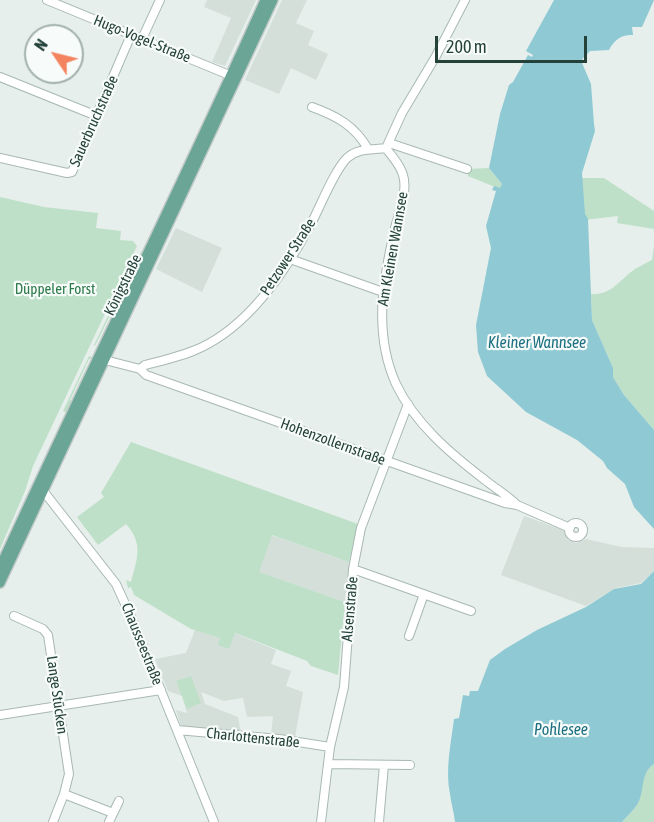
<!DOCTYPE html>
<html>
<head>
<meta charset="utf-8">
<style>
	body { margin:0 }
	#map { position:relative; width:654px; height:822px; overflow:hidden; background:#e6efeb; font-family:"Asap Condensed",sans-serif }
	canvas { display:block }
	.north { position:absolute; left:24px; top:24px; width:60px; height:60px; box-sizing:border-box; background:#f7fbf9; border:2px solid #a3b1ad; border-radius:50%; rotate:305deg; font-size:16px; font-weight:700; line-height:24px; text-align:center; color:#24423a }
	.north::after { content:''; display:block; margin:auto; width:21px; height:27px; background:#f4845f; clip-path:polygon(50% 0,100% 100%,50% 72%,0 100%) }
	.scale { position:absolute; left:435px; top:36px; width:152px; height:27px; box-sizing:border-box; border:3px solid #24423a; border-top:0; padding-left:8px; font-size:18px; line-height:21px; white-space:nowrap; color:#24423a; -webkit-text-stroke:4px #f7fbf9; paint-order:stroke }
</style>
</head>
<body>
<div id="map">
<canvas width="654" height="822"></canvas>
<div class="north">N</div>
<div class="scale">200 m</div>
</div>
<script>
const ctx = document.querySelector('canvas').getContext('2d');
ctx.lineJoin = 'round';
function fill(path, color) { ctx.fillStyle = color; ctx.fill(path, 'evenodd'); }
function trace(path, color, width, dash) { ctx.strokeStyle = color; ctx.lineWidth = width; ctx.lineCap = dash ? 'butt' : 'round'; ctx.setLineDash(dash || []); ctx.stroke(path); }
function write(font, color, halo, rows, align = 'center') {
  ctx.font = font + ' "Asap Condensed",sans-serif'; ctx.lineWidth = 4.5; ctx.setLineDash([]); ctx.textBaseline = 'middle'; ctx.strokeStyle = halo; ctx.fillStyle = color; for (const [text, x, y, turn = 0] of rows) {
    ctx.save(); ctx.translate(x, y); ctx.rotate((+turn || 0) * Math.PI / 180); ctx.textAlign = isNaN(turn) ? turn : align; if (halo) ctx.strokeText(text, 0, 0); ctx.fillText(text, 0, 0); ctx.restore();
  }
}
fill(new Path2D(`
	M207,0H256L225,66L212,62L231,18L204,7Z
	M282,0H307L296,23L314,31L308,45L328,54L316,80L291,68L279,94L245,80Z
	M176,228L222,248L202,292L156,269Z
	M524,516L563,530L568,540L576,543L586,539L622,547L654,548V571L641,583L616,588L586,606L501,575Z
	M271,535L349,562L345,602L258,572Z
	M195,630L220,638L228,649L234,633L276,650L271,664L291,671L286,686L303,692L295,737L271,734L273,716L247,717L243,698L224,701L201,692L205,704L238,717L241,734L181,726L176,710L187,713L182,696L168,691L155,659L186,653Z`), '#d4dfda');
fill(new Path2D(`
	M489,168L502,184L500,189L468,176L467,169Z
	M570,178H604L654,211V229L617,223L618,216L568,222Z
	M0,197L44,207L98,213L96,228L121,231L120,240L133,241L137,246L33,466L25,491L0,549Z
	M147,245L144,254H140L95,346L94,345L135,260Z
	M654,246V430L624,395L613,377V368L592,320L591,294C611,295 617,283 631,272C637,267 645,264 652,260Z
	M89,356L94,358L89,359L70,400L74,402L66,412L63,411Z
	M131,442L358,524L349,562L272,535L259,572L345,602L338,675L311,666L307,661L235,633L229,649L218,645L220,638L191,629L134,595L131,587L128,588L126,580L131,582C137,559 144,544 126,524L98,545L77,517L104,497L101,493Z
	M191,676L201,703L187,709L176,681Z
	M654,764V822H622C626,817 632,812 635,807C642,793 640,772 654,764Z`), '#bfe0c8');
fill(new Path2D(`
	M554,0H654L642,27H632L633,35C622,34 614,40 609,50L590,51L583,58L582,63L591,84L594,124L595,131L582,173L585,214L588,219L592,320L613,368V377L624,395L654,430V529L634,507L625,484L607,468L603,461L577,440L526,412L487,376L478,352L476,325L491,248L486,226L496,191L492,190L494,186L500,188L502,184L489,168L500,114L509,85L513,82L528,55L532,57L533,55L526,51Z
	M654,571V764C640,773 645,790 638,803C634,810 627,816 622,822H455C454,812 451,803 450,794C445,770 451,743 454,719L459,718L463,695L469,696L470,691H478L490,660L505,649L537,630L586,607L614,589L641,584Z`), '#8ec9d4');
const minor = new Path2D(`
	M47,0L234,77
	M465,0L436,56L402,113L386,148C392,157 400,164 403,175C408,191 399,212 395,228C383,280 373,333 396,384C415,424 451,454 485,480C496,489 507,495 517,505
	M142,39L160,0
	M0,77L97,116
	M312,107C337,116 355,126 368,149
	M389,143L467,169
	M0,158L67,173L72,172L131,35
	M290,259L383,292
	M101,359L140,369L146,375L505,503L517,505L570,528
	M140,369L145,365C161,361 178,357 193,351C247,330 286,271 312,222C321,205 334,171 347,158C358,148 372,150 386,148
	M41,488L116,584L132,619L214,822
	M569 530a7 7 0 1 1 14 0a7 7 0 1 1-14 0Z
	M353,569L471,611
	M14,616L43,629L48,635L69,774L64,794
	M409,636L424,594
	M0,715L161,690
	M177,730L279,739L330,747
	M328,764L410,765
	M53,822L64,794L113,813
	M109,822L119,801
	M321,822L330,747L344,687L353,569L361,528L408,404
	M379,822L384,765`);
const major = new Path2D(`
	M0,567C87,377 180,190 265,0
	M0,583L273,0`);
trace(minor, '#a8b8b2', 10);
trace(major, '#c2cac8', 12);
trace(minor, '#fff', 8);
trace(major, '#6aa596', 9);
write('15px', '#24423a', '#f7fbf9', [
	["Hugo-Vogel-Straße",142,39,22],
	["Sauerbruchstraße",94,121,-66],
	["Am Kleinen Wannsee",393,249,-80],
	["Petzower Straße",288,257,-57],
	["Königstraße",123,285,-64],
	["Hohenzollernstraße",333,442,20],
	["Alsenstraße",350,609,-85],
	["Chausseestraße",142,644,68],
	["Lange Stücken",57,695,82],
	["Charlottenstraße",253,738,6]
]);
write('15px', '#2d7a4b', '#f7fbf9', [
	["Düppeler Forst",55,289]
]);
write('italic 16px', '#1c6f80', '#f7fbf9', [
	["Kleiner Wannsee",537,343],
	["Pohlesee",561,730]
]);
</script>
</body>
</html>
